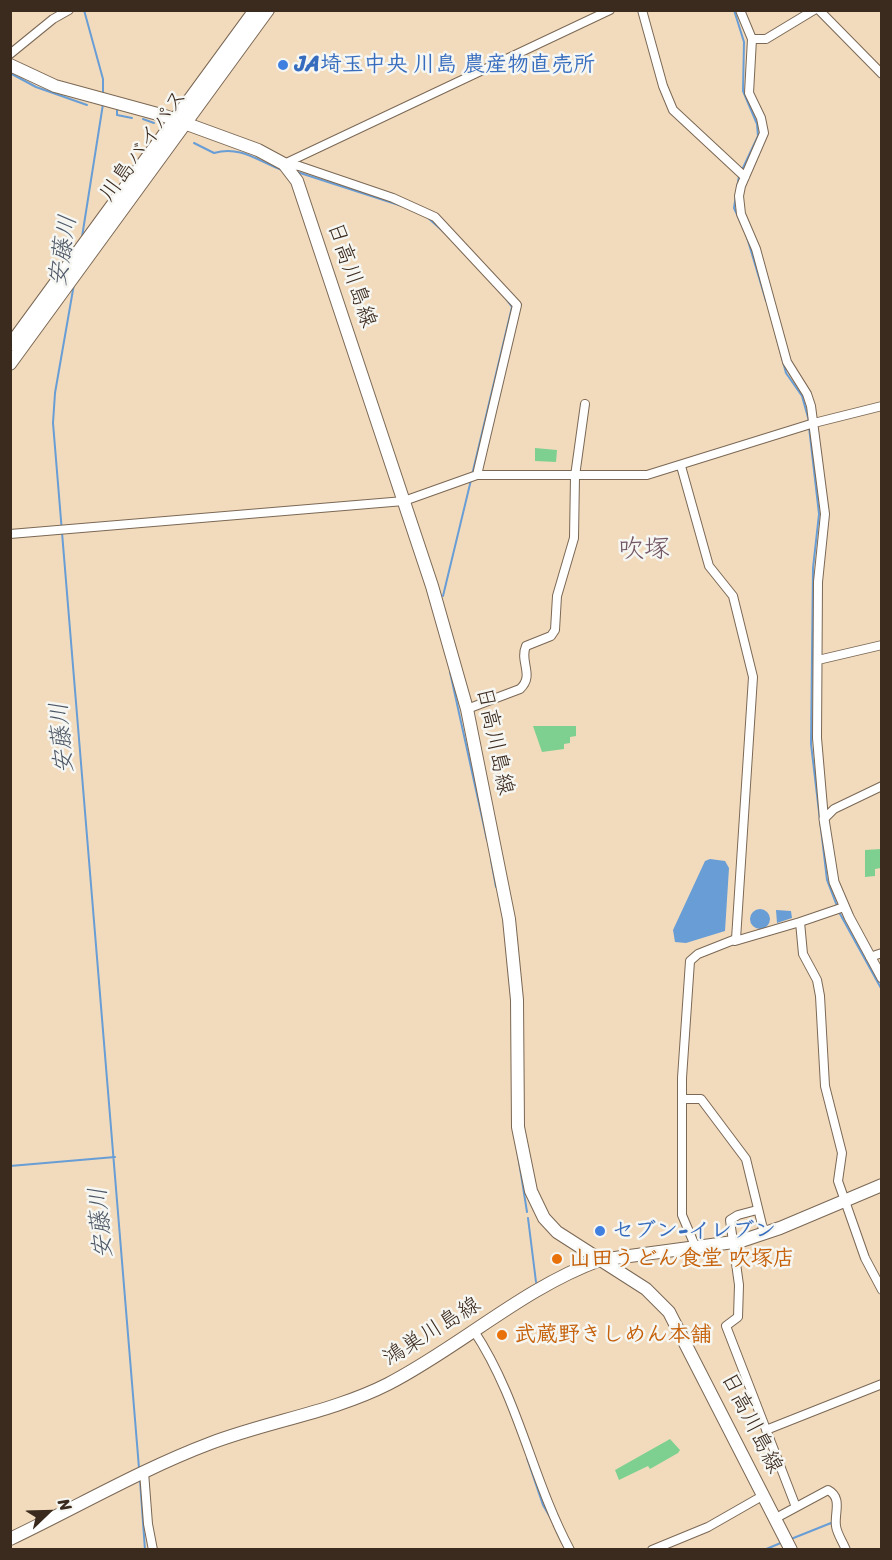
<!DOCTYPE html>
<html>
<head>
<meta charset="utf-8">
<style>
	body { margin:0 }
	#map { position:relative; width:892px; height:1560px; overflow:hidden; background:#f2dbbc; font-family:Sriracha,sans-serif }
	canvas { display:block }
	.frame { position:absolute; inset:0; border:12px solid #3b2a1e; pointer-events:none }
	.north { position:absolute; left:18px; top:1482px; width:60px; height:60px; -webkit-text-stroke:4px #f6f6f2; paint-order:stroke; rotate:67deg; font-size:16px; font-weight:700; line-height:24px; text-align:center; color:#3b2a1e }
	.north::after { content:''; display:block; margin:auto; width:21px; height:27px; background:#3b2a1e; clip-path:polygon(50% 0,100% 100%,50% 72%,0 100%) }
</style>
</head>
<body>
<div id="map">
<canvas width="892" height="1560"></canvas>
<div class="frame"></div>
<div class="north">N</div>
</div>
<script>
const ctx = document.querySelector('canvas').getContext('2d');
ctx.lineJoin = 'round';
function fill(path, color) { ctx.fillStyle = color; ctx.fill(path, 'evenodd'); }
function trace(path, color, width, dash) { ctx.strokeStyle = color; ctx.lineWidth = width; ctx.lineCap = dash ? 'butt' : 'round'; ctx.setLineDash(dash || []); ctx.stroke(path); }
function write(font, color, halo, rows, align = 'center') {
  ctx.font = font + ' Sriracha,"Klee One",sans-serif'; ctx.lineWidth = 5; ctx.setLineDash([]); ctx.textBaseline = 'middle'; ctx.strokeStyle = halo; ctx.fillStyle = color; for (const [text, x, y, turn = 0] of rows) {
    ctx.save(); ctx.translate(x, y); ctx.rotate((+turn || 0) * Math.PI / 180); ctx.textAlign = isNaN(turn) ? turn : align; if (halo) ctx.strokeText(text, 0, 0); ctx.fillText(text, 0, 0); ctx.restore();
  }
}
fill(new Path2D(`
	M535,448L557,450L556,462L535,461Z
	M533,726H576V736L570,737V743L564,744V749L542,752Z
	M881,849V868L875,869V876L865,877V850Z
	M670,1439L680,1450L678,1453L650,1469L648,1466L619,1480L615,1470Z`), '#7ed091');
fill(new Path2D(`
	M710,859L725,861L729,868L725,931L686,943L675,942L673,930L705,861Z
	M750 919a10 10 0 1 1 20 0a10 10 0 1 1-20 0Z
	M776,910L791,911L792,918L777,923Z`), '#689dd5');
trace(new Path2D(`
	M84,10L103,79V95
	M734,10L744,42L743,91L757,124L758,136L742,170
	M10,73L36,87L87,105
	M117,110V115L132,118
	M143,119L154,123
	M194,143L214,153C241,145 259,162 282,170
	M294,171L402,206
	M739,176L734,208L746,234L766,301
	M427,217L445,233
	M82,237L103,104
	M74,284L55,393L53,423L139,1468
	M770,312L786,373L802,396L809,421
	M809,427L819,514L813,568L811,744L827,880L837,906
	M472,475L512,307L504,296
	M443,596L471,480
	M450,672L487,840
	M491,860L496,887
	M839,912L882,990
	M512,1081V1102
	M517,1149L527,1212
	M10,1166L115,1157
	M528,1218L536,1282
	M527,1458L543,1505L553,1522
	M140,1480L145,1550
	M791,1539L831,1523L833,1527
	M764,1550L783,1542`), '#689dd5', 2);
const minor = new Path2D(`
	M642,10L663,86L673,110L745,177
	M740,10L752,39L749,93L761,118L764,133L741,186L739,196L741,214L756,249L787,362L807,394L811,406L825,514L818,582L817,738L824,819
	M819,10L882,74
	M752,39H766L814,10
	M10,54L53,19L69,10
	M681,466L709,566L733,596L753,677L736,939L698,954L690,961L682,1078V1215L696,1248
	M477,475L517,305L435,217L393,198L299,166L284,164L610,10
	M10,534L404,501L477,475H647L814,423L882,406
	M818,660L882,645
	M467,709L520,689C535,675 519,662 526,646L551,636L555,630L557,596L574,538L575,476L585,404
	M824,819L834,809L882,786
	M844,907L800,922L803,954L817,980L820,996L825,1086L842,1153L838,1181L865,1258L882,1290
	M735,941L800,922
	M870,957L882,953
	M682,1099H701L746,1159L764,1233
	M757,1210L738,1215L730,1220L739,1285L738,1317L726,1326L796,1507
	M474,1331C519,1399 532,1479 570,1550
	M766,1430L882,1384
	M144,1472L148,1524L153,1550
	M776,1518L828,1490C843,1498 834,1513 836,1526C837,1534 843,1542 846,1550
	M652,1550L708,1527L764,1495`);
const tertiary = new Path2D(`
	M824,819L834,882L849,917L882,978`);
const primary = new Path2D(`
	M10,65L55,86L165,116L258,150L284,164L297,181L432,586L467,709L509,919L517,1000L518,1127L531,1191L544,1218L557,1232L646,1289L669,1312L791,1550
	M10,1539C77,1507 142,1469 211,1443C269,1421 333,1412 388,1384C460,1347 523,1288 600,1260L741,1241L780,1228L882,1185`);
const trunk = new Path2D(`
	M10,345L255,10
	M10,364L268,10`);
trace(minor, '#7b6855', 10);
trace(tertiary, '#7b6855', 11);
trace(primary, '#7b6855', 14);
trace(trunk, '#7b6855', 14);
trace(minor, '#fff', 8);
trace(tertiary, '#fff', 9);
trace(primary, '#fff', 12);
trace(trunk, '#fff', 12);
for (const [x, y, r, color] of [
	[283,65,6,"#3f7fe0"],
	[600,1231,6,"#3f7fe0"],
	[557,1259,6,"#e8710a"],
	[502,1335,6,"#e8710a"]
]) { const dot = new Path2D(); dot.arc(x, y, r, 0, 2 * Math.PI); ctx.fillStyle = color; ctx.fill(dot); trace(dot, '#f6f6f2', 2); }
write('bold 22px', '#366cbe', '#f6f6f2', [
	["JA埼玉中央 川島 農産物直売所",295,65],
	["セブン-イレブン",612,1231]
], 'left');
write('22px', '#3b2a1e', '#f6f6f2', [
	["川島バイパス",144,146,-54],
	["日高川島線",351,275,71],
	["日高川島線",494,741,78],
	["鴻巣川島線",432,1332,-32],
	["日高川島線",751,1423,63]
]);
write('bold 22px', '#c56008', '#f6f6f2', [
	["山田うどん食堂 吹塚店",569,1259],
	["武蔵野きしめん本舗",514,1335]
], 'left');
write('italic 24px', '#4d5867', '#f6f6f2', [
	["安藤川",64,251,-81],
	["安藤川",63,738,-95],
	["安藤川",102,1223,-95]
]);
write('26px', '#725564', '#f6f6f2', [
	["吹塚",644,550]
]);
</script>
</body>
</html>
